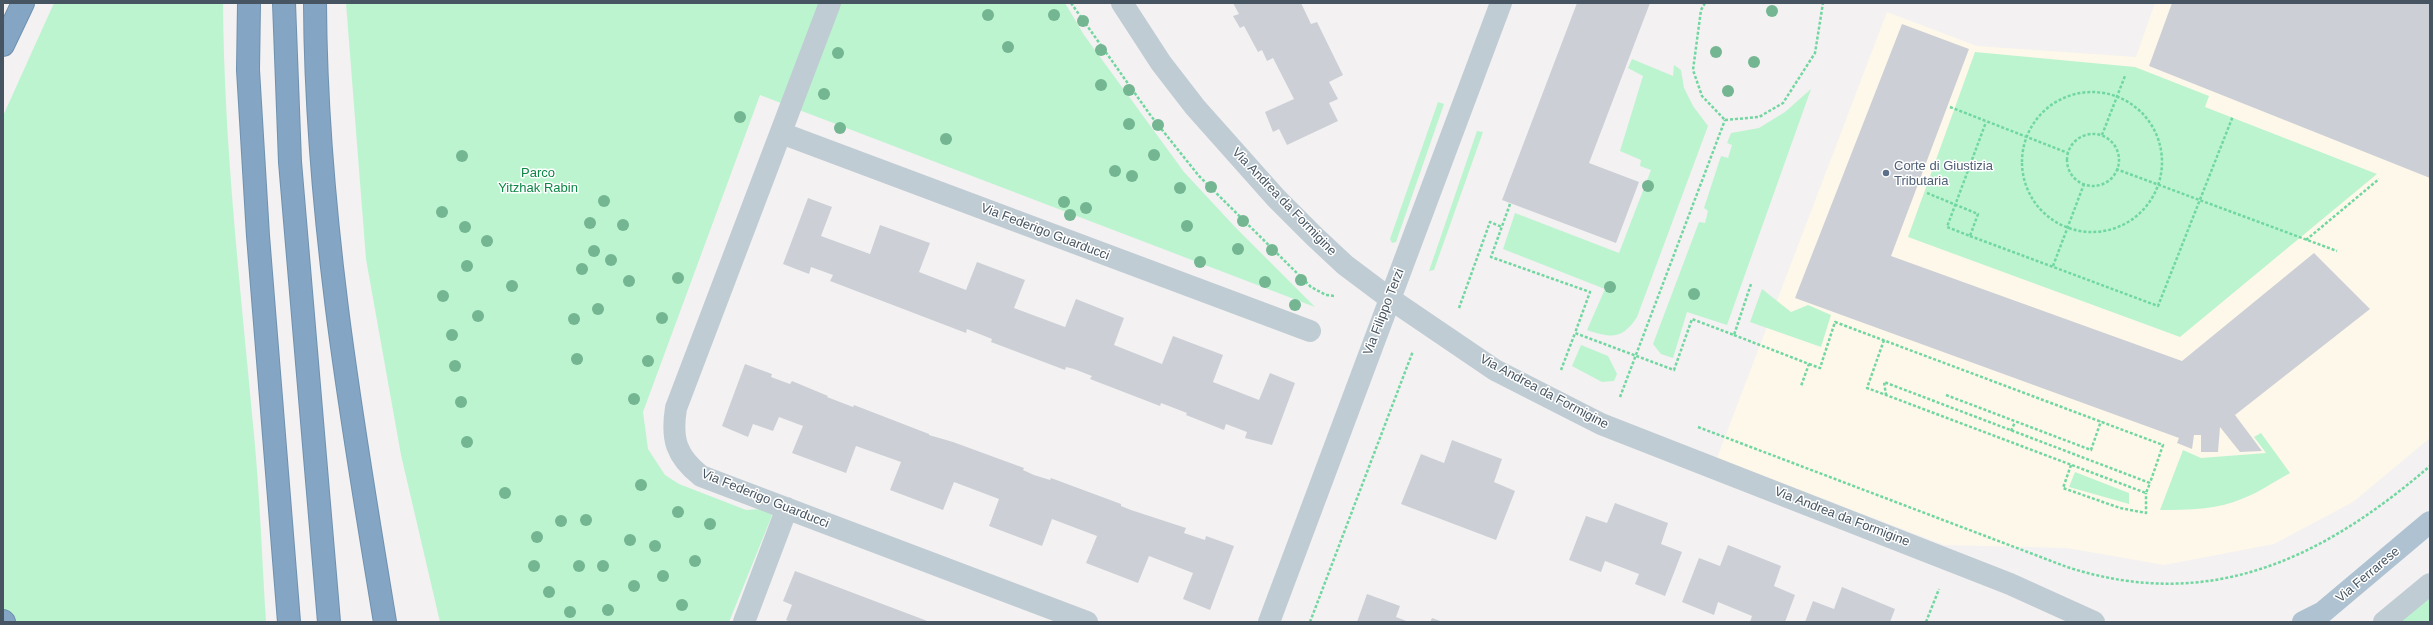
<!DOCTYPE html>
<html>
<head>
<meta charset="utf-8">
<style>
	body { margin:0 }
	#map { position:relative; width:2433px; height:625px; overflow:hidden; background:#f3f1f1; font-family:Arial,sans-serif }
	canvas { display:block }
	.frame { position:absolute; inset:0; border:4px solid #465561; pointer-events:none }
</style>
</head>
<body>
<div id="map">
<canvas width="2433" height="625"></canvas>
<div class="frame"></div>
</div>
<script>
const ctx = document.querySelector('canvas').getContext('2d');
ctx.lineJoin = 'round';
function fill(path, color) { ctx.fillStyle = color; ctx.fill(path, 'evenodd'); }
function trace(path, color, width, dash) { ctx.strokeStyle = color; ctx.lineWidth = width; ctx.lineCap = dash ? 'butt' : 'round'; ctx.setLineDash(dash || []); ctx.stroke(path); }
function write(font, color, halo, rows, align = 'center') {
  ctx.font = font + ' Arial,sans-serif'; ctx.lineWidth = 3; ctx.setLineDash([]); ctx.textBaseline = 'middle'; ctx.strokeStyle = halo; ctx.fillStyle = color; for (const [text, x, y, turn = 0] of rows) {
    ctx.save(); ctx.translate(x, y); ctx.rotate((+turn || 0) * Math.PI / 180); ctx.textAlign = isNaN(turn) ? turn : align; if (halo) ctx.strokeText(text, 0, 0); ctx.fillText(text, 0, 0); ctx.restore();
  }
}
fill(new Path2D(`
	M2155,3H2430V438L2353,502L2274,544L2164,565L2067,548L1944,545L1717,458L1887,12L1977,46L2136,57Z`), '#fef8ea');
fill(new Path2D(`
	M54,3H223C224,148 241,291 254,435C260,497 262,560 266,622H3V116Z
	M346,3H1065L1084,35L1184,172L1235,227L1315,307L760,95L643,412L648,449L665,475L679,484L746,510L775,508L729,622H440L401,455L366,259Z
	M1975,52L2135,67L2209,96L2205,107L2377,174L2180,337L1908,237Z
	M1632,59L1673,76L1674,65L1681,70L1684,88L1693,106L1708,126L1637,317C1622,340 1611,338 1587,330L1605,289L1503,249L1515,213L1619,253L1651,170L1640,166L1641,160L1620,151L1643,76L1628,68Z
	M1811,89L1727,325L1687,312L1673,358L1661,354L1653,344L1699,222L1705,223L1708,211L1704,208L1721,156L1728,158L1732,145L1727,143L1731,133L1759,128L1785,112Z
	M1438,102L1444,104L1396,242L1392,243L1390,239Z
	M1477,131L1483,132L1434,270L1429,271Z
	M1762,289L1791,312L1808,305L1831,315L1821,347L1750,322Z
	M1581,345L1608,356L1617,374L1614,381L1602,382L1572,366Z
	M2261,433L2290,473C2275,481 2260,492 2244,498C2217,510 2189,510 2160,510L2183,450L2201,458L2266,453L2254,437Z
	M2075,472L2129,493V504L2069,487Z
	M2430,596V622H2399Z`), '#bcf4d0');
fill(new Path2D(`
	M1233,3H1301L1311,24L1317,22L1343,75L1329,82L1338,99L1329,103L1338,121L1287,145L1279,129L1273,132L1265,112L1294,99L1273,58L1267,61L1262,50L1258,52L1244,26L1240,28L1233,16L1239,14Z
	M1577,3H1650L1589,163L1639,182L1616,243L1502,200Z
	M2172,3H2430V178L2149,66Z
	M1902,24L1969,49L1891,256L2182,361L2314,253L2370,309L2235,415L2262,451L2240,452L2220,427L2218,452H2201V435H2194L2192,449L2177,443L2179,438L1795,298Z
	M808,198L832,207L821,236L870,254L880,225L930,243L919,272L966,290L977,262L1025,280L1014,308L1065,327L1076,299L1124,318L1114,345L1162,364L1173,336L1223,355L1213,382L1259,400L1270,373L1295,383L1272,445L1245,438L1247,432L1226,424L1224,430L1186,415L1187,413L1161,403L1160,406L1090,379L1092,376L1074,369L1066,367L1065,370L991,342L992,339L967,329L966,333L830,281L833,275L811,267L809,274L783,264Z
	M745,364L772,374L771,377L790,384L792,381L828,396L827,397L853,407L854,405L929,434V435L953,442L1024,468L1023,470L1034,475L1050,480L1051,478L1121,504V506L1131,510L1186,528L1184,533L1205,540L1206,536L1234,546L1210,610L1183,599L1193,573L1149,556L1138,583L1086,563L1097,536L1052,519L1042,546L989,526L999,499L954,482L943,510L890,490L901,462L856,446L846,473L792,453L803,426L779,417L773,431L753,424L748,437L722,426Z
	M1452,440L1502,459L1494,482L1515,491L1496,540L1401,504L1421,454L1444,463Z
	M1615,503L1668,523L1661,544L1682,552L1665,596L1635,584L1639,574L1605,561L1601,572L1569,560L1586,516L1607,523Z
	M1728,545L1781,566L1774,586L1795,595L1785,622H1750L1752,616L1718,602L1714,615L1682,602L1699,558L1720,566Z
	M795,571L827,583L930,622H791L786,620L792,605L783,601Z
	M1842,587L1895,609L1890,622H1805L1813,601L1834,609Z
	M1367,594L1400,606L1396,617L1409,622H1357Z
	M1432,618L1443,622H1430Z`), '#ccd0d6');
const highway = new Path2D(`
	M249,3L248,70L258,236L289,622
	M284,3L290,162L329,622
	M315,3C316,211 351,417 385,622
	M3,45L23,3
	M3,621L4,622`);
trace(highway, '#6f91b0', 24);
trace(new Path2D(`
	M1071,3L1151,116L1199,176L1311,287L1326,295L1335,296
	M1705,3L1701,10L1693,70L1702,96L1725,120
	M2022 162a70 70 0 1 1 140 0a70 70 0 1 1-140 0Z
	M1950,107L2068,153
	M1725,120L1759,117L1783,103L1815,53L1823,3
	M2067 160a26 26 0 1 1 52 0a26 26 0 1 1-52 0Z
	M2102,135L2125,76
	M2116,169L2337,251
	M1927,193L1978,214L1970,236L1947,227L1986,122
	M1510,204L1491,257L1590,292L1575,333
	M1970,236L2158,306L2233,116
	M2306,240L2379,179
	M2053,266L2084,184
	M1459,308L1490,222L1502,227
	M1734,335L1809,364L1801,386
	M1884,340L1867,388L1886,395L2146,493L2150,483L1884,382L1886,395
	M1809,364L1820,368L1835,322L2163,445L2150,483
	M1561,370L1575,333L1674,370L1692,319L1734,335L1751,284
	M1946,395L2091,450L2101,421
	M1620,397L1725,120
	M1698,427L2067,567C2210,613 2322,559 2430,466
	M2011,431L2015,422
	M2071,465L2063,488L2120,508L2146,513V493
	M1310,622L1413,351
	M1926,622L1939,589`), '#70d7a0', 2.5, [3, 2]);
trace(new Path2D(`
	M830,3L676,408C671,439 676,456 701,476L1087,622
	M1122,3L1161,63L1195,107L1276,198L1314,236L1345,265L1389,298L1495,370L1601,424L2010,584L2094,622
	M781,133L1310,331
	M744,622L787,508
	M1269,622L1501,3
	M2384,622L2430,584`), '#c0ccd4', 22);
trace(new Path2D(`
	M2303,622L2323,612L2430,522`), '#aec2d2', 22);
trace(highway, '#84a6c4', 22);
ctx.fillStyle = '#74b692';
for (const [x, y] of [
	[1772,11],
	[988,15],
	[1054,15],
	[1083,21],
	[1008,47],
	[1101,50],
	[1716,52],
	[838,53],
	[1754,62],
	[1101,85],
	[1129,90],
	[1728,91],
	[824,94],
	[740,117],
	[1129,124],
	[1158,125],
	[840,128],
	[946,139],
	[1154,155],
	[462,156],
	[1115,171],
	[1132,176],
	[1648,186],
	[1211,187],
	[1180,188],
	[604,201],
	[1064,202],
	[1086,208],
	[442,212],
	[1070,215],
	[1243,221],
	[590,223],
	[623,225],
	[1187,226],
	[465,227],
	[487,241],
	[1238,249],
	[1272,250],
	[594,251],
	[611,260],
	[1200,262],
	[467,266],
	[582,269],
	[678,278],
	[1301,280],
	[629,281],
	[1265,282],
	[512,286],
	[1610,287],
	[1694,294],
	[443,296],
	[1295,305],
	[598,309],
	[478,316],
	[662,318],
	[574,319],
	[452,335],
	[577,359],
	[648,361],
	[455,366],
	[634,399],
	[461,402],
	[467,442],
	[641,485],
	[505,493],
	[678,512],
	[586,520],
	[561,521],
	[710,524],
	[537,537],
	[630,540],
	[655,546],
	[695,561],
	[534,566],
	[579,566],
	[603,566],
	[663,576],
	[634,586],
	[549,592],
	[682,605],
	[608,610],
	[570,612]
]) { ctx.beginPath(); ctx.arc(x, y, 6, 0, 2 * Math.PI); ctx.fill(); }
for (const [x, y, r, color] of [
	[1886,173,4,"#5c6f8a"]
]) { const dot = new Path2D(); dot.arc(x, y, r, 0, 2 * Math.PI); ctx.fillStyle = color; ctx.fill(dot); trace(dot, '#fff', 1.5); }
write('13px', '#4e5e75', '#fff', [
	["Corte di Giustizia",1894,166],
	["Tributaria",1894,181]
], 'left');
write('13px', '#0d8645', '#fff', [
	["Parco",538,173],
	["Yitzhak Rabin",538,188]
]);
write('13px', '#465561', '#fff', [
	["Via Andrea da Formigine",1284,202,46],
	["Via Federigo Guarducci",1045,232,21],
	["Via Filippo Terzi",1384,312,-69],
	["Via Andrea da Formigine",1544,392,28],
	["Via Federigo Guarducci",765,499,22],
	["Via Andrea da Formigine",1842,517,21],
	["Via Ferrarese",2368,575,-40]
]);
</script>
</body>
</html>
